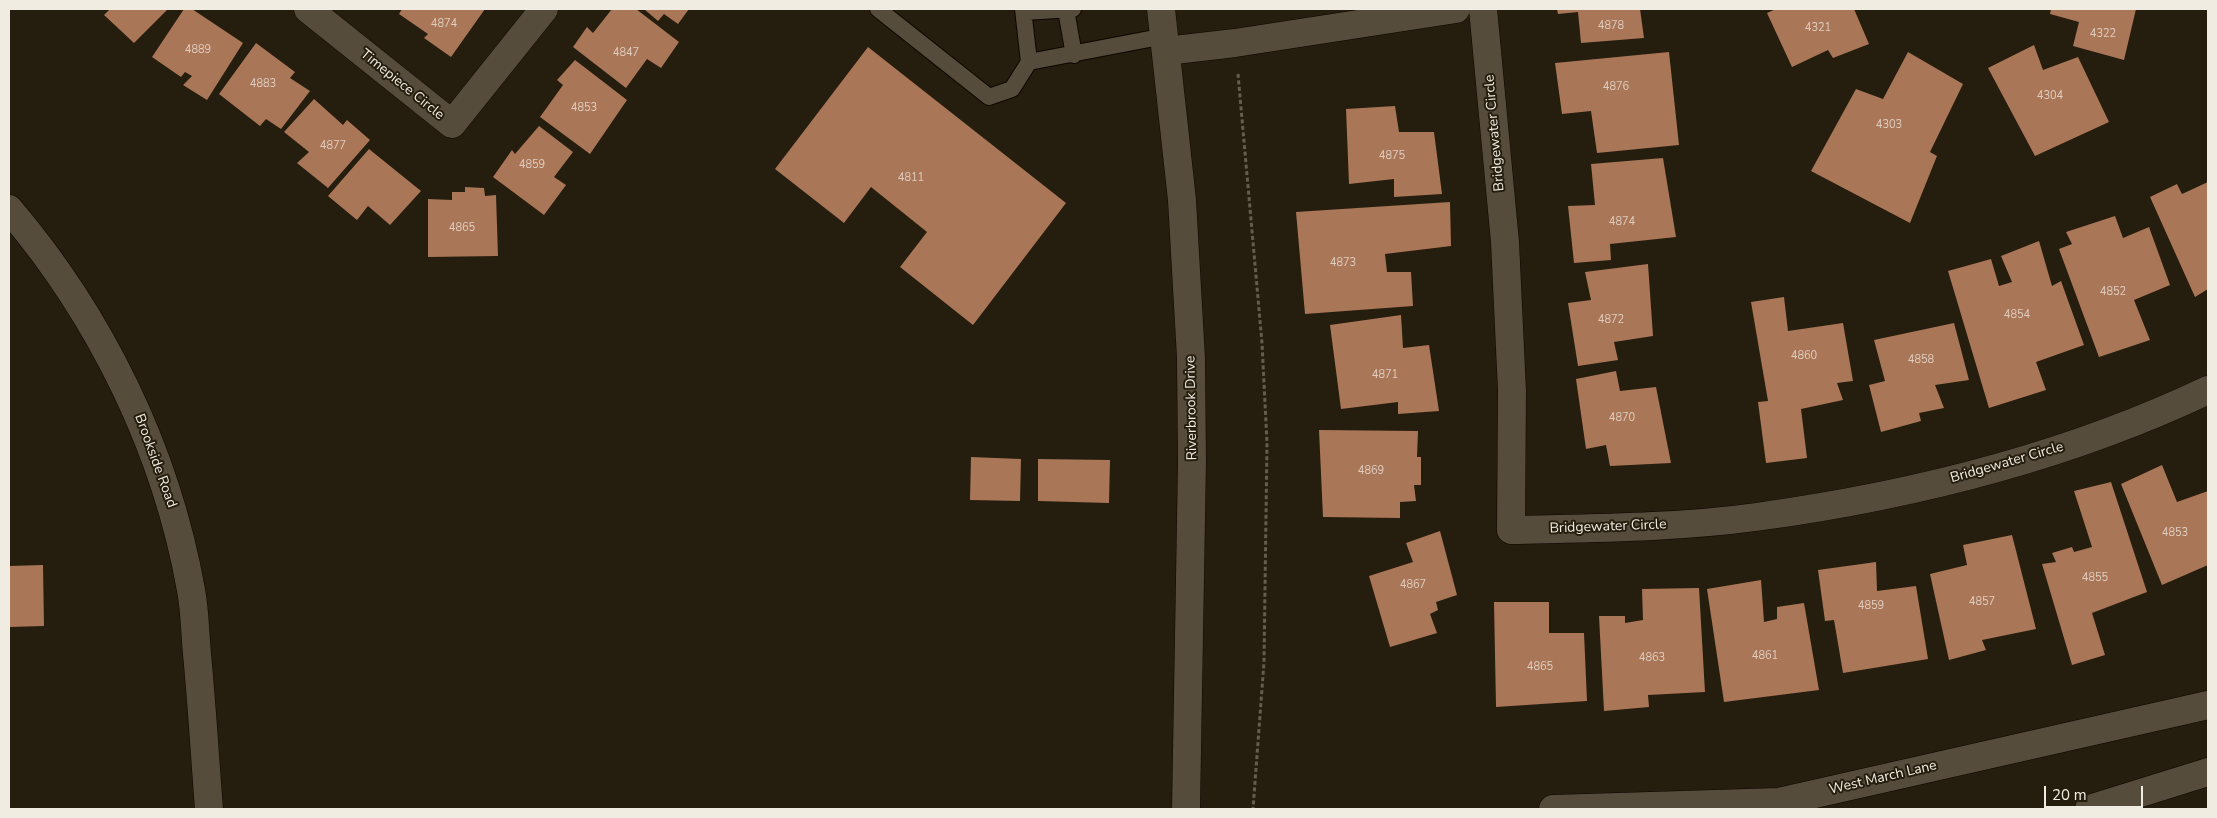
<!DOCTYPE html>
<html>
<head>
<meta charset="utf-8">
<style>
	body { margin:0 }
	#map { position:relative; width:2217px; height:818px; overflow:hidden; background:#251d0d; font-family:"Nunito Sans",sans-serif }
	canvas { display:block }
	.frame { position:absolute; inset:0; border:10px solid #f1ece2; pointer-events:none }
	.scale { position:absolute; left:2044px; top:786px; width:99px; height:22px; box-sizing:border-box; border:2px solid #f1ece2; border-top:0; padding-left:6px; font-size:15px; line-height:18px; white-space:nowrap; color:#f1ece2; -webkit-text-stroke:4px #251d0d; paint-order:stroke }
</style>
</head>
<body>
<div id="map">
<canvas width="2217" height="818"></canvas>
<div class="frame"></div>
<div class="scale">20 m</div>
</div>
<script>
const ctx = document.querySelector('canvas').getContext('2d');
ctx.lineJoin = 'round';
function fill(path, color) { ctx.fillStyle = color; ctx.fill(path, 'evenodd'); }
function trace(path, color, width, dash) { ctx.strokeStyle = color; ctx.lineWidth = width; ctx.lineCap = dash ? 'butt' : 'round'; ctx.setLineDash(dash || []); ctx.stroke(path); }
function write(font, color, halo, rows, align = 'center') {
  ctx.font = font + ' "Nunito Sans",sans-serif'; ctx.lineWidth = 4; ctx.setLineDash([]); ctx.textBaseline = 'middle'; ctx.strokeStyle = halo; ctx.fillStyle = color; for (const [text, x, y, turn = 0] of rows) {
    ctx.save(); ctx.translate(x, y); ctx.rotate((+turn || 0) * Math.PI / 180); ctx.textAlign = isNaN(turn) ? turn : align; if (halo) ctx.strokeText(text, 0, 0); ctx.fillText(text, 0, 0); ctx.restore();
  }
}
fill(new Path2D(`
	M110,9H168L134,43L104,15Z
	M184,9H192L243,43L207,100L183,85L192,76L185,72L181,77L152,57Z
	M402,9H485L451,57L424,38L428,34L399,14Z
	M612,9H636L679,42L661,68L647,59L626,88L573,47L587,27L593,33Z
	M644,9H689L678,24L664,14L658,21Z
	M1557,9H1640L1644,38L1581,43L1578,12L1558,14Z
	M1776,9H1854L1869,44L1833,58L1828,50L1792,67L1767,13Z
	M2051,9H2136L2124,60L2073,46L2079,22L2050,14Z
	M256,43L295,72L290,78L310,91L281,129L266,119L260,126L219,94Z
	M2034,45L2043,70L2078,57L2109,122L2035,156L1988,68Z
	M868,47L1066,203L973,325L900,267L927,232L871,187L844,223L775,169Z
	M1669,52L1679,145L1597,153L1591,111L1562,114L1555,63Z
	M1908,52L1963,84L1930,152L1937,156L1910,223L1811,171L1856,89L1883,99Z
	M575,60L627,100L590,154L540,117L563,85L557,80Z
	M314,99L343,125L347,120L370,140L328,188L297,163L309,152L284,132Z
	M1395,106L1399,132H1434L1442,194L1394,197V179L1349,184L1346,109Z
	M539,126L573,152L554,177L566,185L544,215L493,177L512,150L515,154Z
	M369,149L421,191L390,225L368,206L357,220L328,196Z
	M1663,158L1676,237L1610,244L1611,260L1574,263L1568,206L1595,205L1591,164Z
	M2208,182V289L2195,297L2150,197L2177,184L2182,194Z
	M465,187L484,188L485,196L496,195L498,256L428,257V199L452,200V192H465Z
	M1450,202L1451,246L1385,254L1387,272H1411L1413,306L1305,314L1296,212Z
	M2115,216L2123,238L2149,227L2170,285L2134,300L2150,340L2099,357L2059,249L2072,244L2066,232Z
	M2039,241L2052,286L2061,281L2084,345L2036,362L2046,390L1989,408L1948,271L1991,259L1999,286L2012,282L2001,256Z
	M1648,264L1653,336L1614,342L1618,360L1578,366L1568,303L1591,300L1585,272Z
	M1784,297L1788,331L1843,323L1853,381L1837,383L1843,400L1801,409L1807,458L1766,463L1758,402L1768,401L1751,302Z
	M1401,315L1403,348L1429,345L1439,411L1398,414V402L1341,409L1330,325Z
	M1954,323L1969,380L1935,385L1944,408L1919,413L1921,421L1881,432L1869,385L1885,381L1874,340Z
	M1616,371L1620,391L1656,387L1671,463L1610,466L1606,445L1586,449L1576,379Z
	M1319,430L1418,431L1417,457H1421V485H1414L1416,501L1400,502V518L1323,517Z
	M971,457L1021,459L1020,501L970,500Z
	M1038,459L1110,460L1109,503L1038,501Z
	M2162,465L2177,502L2208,491V565L2162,585L2121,484Z
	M2111,482L2147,592L2092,613L2105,655L2072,665L2042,564L2056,562L2052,553L2072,547L2074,552L2092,547L2074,491Z
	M1440,531L1457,595L1436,602L1438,610L1430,614L1437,633L1390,647L1369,576L1413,562L1406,543Z
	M2012,535L2036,629L1982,640L1986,650L1949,660L1930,574L1967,565L1963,545Z
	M1876,562L1877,591L1916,586L1928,659L1843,673L1834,620L1825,621L1818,570Z
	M43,565L44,626L9,627V566Z
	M1761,580L1764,622L1777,619V607L1804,603L1819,690L1724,702L1707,589Z
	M1699,588L1705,692L1648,695L1649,707L1604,711L1599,616H1625V623L1643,620L1642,589Z
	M1494,602H1549V633H1584L1587,701L1496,707Z`), '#aa7658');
const lane = new Path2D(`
	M878,9L989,97L1012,89L1029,62L1023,9
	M1066,10L1074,55
	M1024,12L1073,9
	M1029,62L1165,36`);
const street = new Path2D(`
	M308,9L452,124L544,9
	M1483,9L1505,242L1512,391L1511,530C1592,528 1675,528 1756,517C1910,496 2067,457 2208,390
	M1166,51L1235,43L1456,9
	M9,209C101,317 166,450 191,590C195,611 195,633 197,654C202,706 205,758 209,809`);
const secondary = new Path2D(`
	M1161,9L1182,200L1191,358L1192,462L1186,809
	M1553,809L1779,802L2208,705
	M2089,809L2208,772`);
trace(lane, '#0e0700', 18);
trace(street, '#0e0700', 29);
trace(secondary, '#0e0700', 29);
trace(new Path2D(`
	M1238,74L1262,343L1267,443L1264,662L1253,809`), '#655e50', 3, [4, 2.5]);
trace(lane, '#554c3b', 16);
trace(street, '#554c3b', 28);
trace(secondary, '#554c3b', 28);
write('11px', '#dfcec0', null, [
	["4874",444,24],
	["4878",1611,26],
	["4321",1818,28],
	["4322",2103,34],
	["4889",198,50],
	["4847",626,53],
	["4883",263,84],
	["4876",1616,87],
	["4304",2050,96],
	["4853",584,108],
	["4303",1889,125],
	["4877",333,146],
	["4875",1392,156],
	["4859",532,165],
	["4811",911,178],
	["4874",1622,222],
	["4865",462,228],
	["4873",1343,263],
	["4852",2113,292],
	["4854",2017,315],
	["4872",1611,320],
	["4860",1804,356],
	["4858",1921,360],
	["4871",1385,375],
	["4870",1622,418],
	["4869",1371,471],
	["4853",2175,533],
	["4855",2095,578],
	["4867",1413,585],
	["4857",1982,602],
	["4859",1871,606],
	["4861",1765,656],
	["4863",1652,658],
	["4865",1540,667]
]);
write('14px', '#f1ece2', '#251d0d', [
	["Timepiece Circle",402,85,39],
	["Bridgewater Circle",1495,133,-95],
	["Riverbrook Drive",1192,408,-91],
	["Brookside Road",155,461,70],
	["Bridgewater Circle",2007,463,-16],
	["Bridgewater Circle",1608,527,-2],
	["West March Lane",1883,778,-13]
]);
</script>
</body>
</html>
